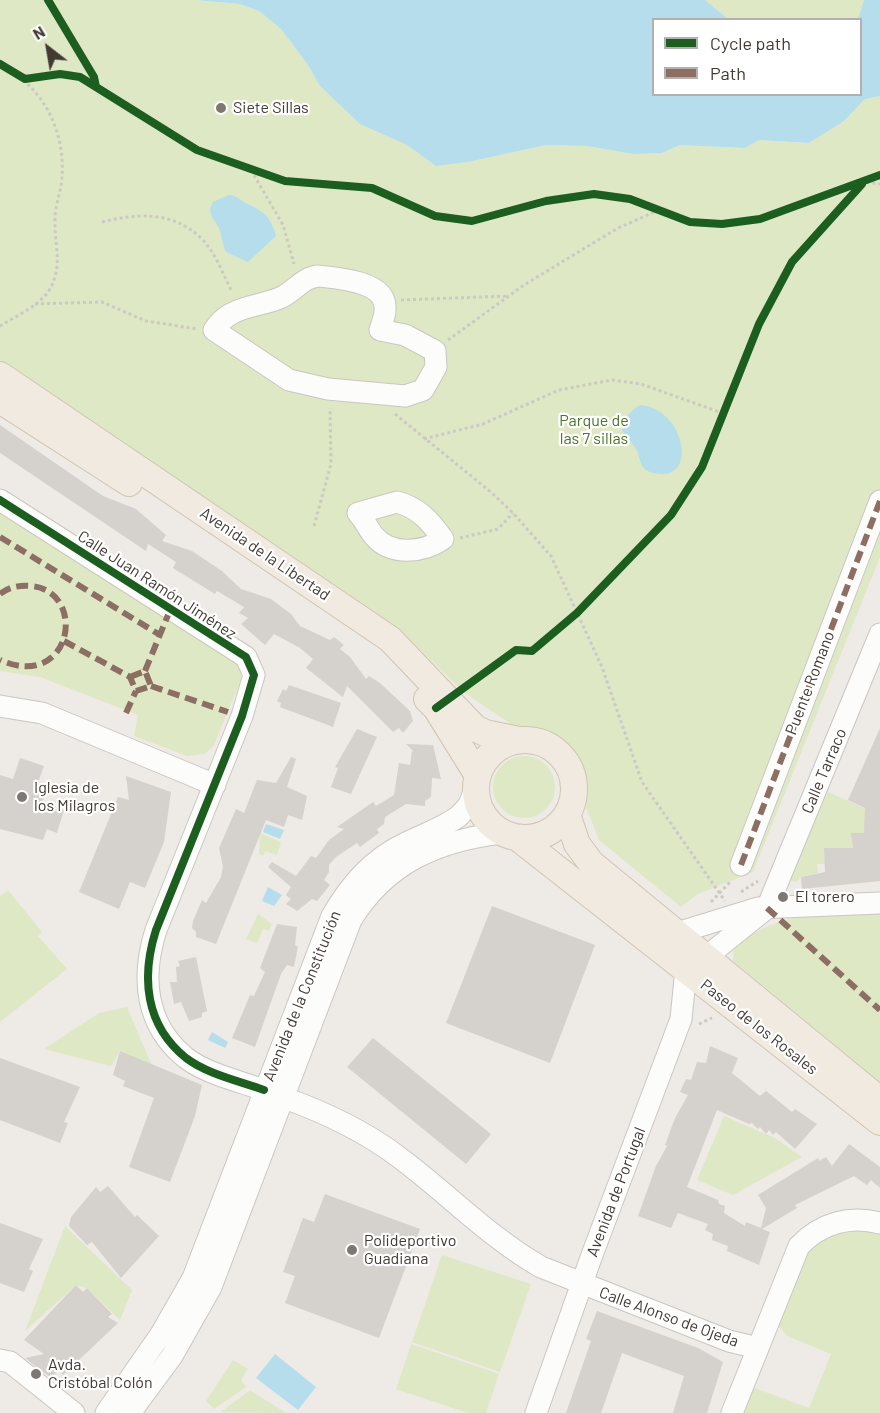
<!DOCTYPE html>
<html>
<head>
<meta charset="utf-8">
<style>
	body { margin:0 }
	#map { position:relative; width:880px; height:1413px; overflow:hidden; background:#eeeae6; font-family:Barlow,sans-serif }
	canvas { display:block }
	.legend { position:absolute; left:652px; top:18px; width:210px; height:78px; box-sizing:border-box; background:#fff; border:2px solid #b3b0ad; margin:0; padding:8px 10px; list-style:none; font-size:18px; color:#423a33 }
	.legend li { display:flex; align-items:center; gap:12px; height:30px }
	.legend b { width:30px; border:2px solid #b3b0ad }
	.north { position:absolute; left:18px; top:18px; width:60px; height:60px; -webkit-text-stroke:4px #fff; paint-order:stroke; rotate:329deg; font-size:16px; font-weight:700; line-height:24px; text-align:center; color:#423a33 }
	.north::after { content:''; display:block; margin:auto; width:21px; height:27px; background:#423a33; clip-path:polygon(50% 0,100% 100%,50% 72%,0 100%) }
</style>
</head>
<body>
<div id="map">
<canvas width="880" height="1413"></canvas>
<ul class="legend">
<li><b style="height:8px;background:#1b5e20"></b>Cycle path</li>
<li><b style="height:8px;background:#8d6e63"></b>Path</li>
</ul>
<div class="north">N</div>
</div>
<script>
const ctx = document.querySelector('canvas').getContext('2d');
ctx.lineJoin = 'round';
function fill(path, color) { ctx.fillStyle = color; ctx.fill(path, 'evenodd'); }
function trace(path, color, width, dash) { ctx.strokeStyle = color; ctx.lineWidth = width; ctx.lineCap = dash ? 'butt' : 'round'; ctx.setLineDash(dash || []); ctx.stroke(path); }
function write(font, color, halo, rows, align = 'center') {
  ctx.font = font + ' Barlow,sans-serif'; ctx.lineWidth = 4.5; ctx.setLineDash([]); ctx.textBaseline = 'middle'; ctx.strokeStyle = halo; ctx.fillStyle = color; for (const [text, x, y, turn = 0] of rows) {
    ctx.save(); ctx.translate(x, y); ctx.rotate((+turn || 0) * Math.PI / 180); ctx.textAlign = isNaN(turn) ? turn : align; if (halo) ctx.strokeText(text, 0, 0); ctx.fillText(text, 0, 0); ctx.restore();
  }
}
fill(new Path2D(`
	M0,0H195L240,4L259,11L281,29L308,65L320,86L360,124L407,145L436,166L468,162L546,145L587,146L634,154L662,153L680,145L745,148L759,140L808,143L844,121L865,99L880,96V557L753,872L698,894L681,907L599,840L586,807L587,799L559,737L549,730L514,726L465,693L398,629L0,360Z
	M705,0H864L858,20L728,19Z
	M0,508L240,664L241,680L214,745L205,754L187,756L134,736L138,715L40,677L0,671Z
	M493 787a31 31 0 1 1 62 0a31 31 0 1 1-62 0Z
	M828,792L880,815L853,848H824L825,864H817L818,873L801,877L796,882L786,879Z
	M260,833L281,842L277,855L265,851L263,856L259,854Z
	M8,890L42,932L38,936L67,969L0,1022V896Z
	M880,912V1082L733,961L734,949C775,909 827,915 880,912Z
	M258,914L272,924L269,931L263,929L257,943L246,939Z
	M127,1007L152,1066L120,1051L111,1066L44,1049L99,1013Z
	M724,1116L775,1138L802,1157L733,1195L697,1180Z
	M65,1226L132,1290L120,1320L87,1288L76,1285L25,1331Z
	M858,1228L880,1233V1413H740L752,1387L809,1408L831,1354L787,1336L778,1325L808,1249L831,1233Z
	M442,1255L531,1284L500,1372L412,1342Z
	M411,1344L499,1374L486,1413H468L396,1389Z
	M233,1360L248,1369L241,1380L246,1387L214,1409L206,1401Z
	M250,1390L286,1413L221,1412Z`), '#dfe8c4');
fill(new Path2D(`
	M195,0H705L728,19L654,20V94H860V20L858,19L864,0H880V96L865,99L844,121L809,143L759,140L745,148L680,145L662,153L634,154L587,146L546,145L468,162L436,166L407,145L360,124L320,86L308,65L281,29L259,11L240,4Z
	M229,195C239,196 241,202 250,205C266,213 271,218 276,236L248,262L226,252C222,244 222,236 219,228C214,218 206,214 213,202Z
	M640,405C682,408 697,472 664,474C658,474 650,473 646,470C640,466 640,459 638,453C635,446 627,438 622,431C624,418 629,412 640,405Z
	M266,824L284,830L280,839L263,832Z
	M268,887L282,895L274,906L262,901Z
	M212,1032L228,1042L225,1048L208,1040Z
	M275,1354L316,1387L298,1410L256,1378Z`), '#b5ddec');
fill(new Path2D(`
	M0,425L103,496L136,509L166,535L162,541L192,551L222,571L241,589L271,599L291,614L300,626L330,640L334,637L344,645L340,649L350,657L366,679L369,676L380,683L410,711L413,721L403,733L399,728L393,732L347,686L343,697L306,668L313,659L300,648L274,634L265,645L241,624L248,618L239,613L244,607L217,591L215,594L173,568L176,562L148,544L146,551L0,453Z
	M289,685L341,703L333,727L280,707L281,703L277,701L283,689L286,691Z
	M880,728V881L802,889L801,877L825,872L824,848H853L851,833H864L865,808L848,800Z
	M357,729L377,737L351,794L331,787L338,768L335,767Z
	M406,744L433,745L441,779L432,778L431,797L425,801V806L406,804L385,817L384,824L377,829L379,833L360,847L357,843L336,857L329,865V872L324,880L330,885L317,901L312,899L297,911L286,904L291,899L286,895L291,887L268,867L272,862L296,876L311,856L316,858L329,840L344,829L337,827L373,802L376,806L394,795L399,763L410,765L412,751L414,752Z
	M291,757L296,759L287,787L307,796L302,820L288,815L284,827L266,820L216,944L196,937V932L192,928L193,921L202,900L206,903L221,877L223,867L219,848L236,809L244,813L257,780L276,783Z
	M20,758L44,766L36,788L46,792L42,803L64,810L57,833L47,829L43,840L0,829V775L13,779Z
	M126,776L171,792L164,842L145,888L130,882L119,909L79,892L118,797L129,800Z
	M492,906L595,945L550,1063L446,1023Z
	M277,924L297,927L295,945L298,947L294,967L287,965L281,974L255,1047L232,1038L250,995L254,996L265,972L260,968Z
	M196,957L207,1011L202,1013V1017L189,1021L181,1002L174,1004L170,982H177L176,967L180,966L178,961Z
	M373,1038L491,1134L466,1164L347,1067Z
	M710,1046L738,1058L732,1073L760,1096L766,1091L792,1112L795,1109L817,1124L795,1149L776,1132L773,1135L769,1130L766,1134L760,1127L758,1129L752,1123L749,1124L717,1110L687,1187L718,1200L719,1204L725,1206L724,1213L745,1226L746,1222L761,1228L766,1208L758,1195L818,1158L819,1161L826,1157L832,1166L849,1144L880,1167V1188L871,1180L867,1185L854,1176L795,1205L797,1208L762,1229L770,1232L759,1265L727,1251L728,1246L712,1240L713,1234L705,1230L708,1224L678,1213L671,1228L638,1216L656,1166L667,1146L665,1145L675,1118L688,1095L680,1092L686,1079L691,1080L697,1062L706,1063Z
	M120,1051L202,1085L195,1116L170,1182L129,1167L154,1098L123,1086L125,1081L113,1075Z
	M0,1058L80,1087L64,1122L68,1123L60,1143L0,1120Z
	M108,1186L135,1217L137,1215L159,1236L121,1278L92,1242L87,1245L69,1226L71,1217L96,1187L100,1192Z
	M325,1194L420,1229L379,1338L285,1303L295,1276L283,1272L303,1218L314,1222Z
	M0,1223L43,1239L29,1269L33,1271L24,1292L0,1283Z
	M76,1285L83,1292L87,1288L112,1314L108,1317L118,1323L63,1375L59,1370L51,1378L25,1358L44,1354L24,1340Z
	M597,1311L698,1348L723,1362L707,1413H673L684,1376L622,1353L601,1413H566L591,1341L586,1339Z`), '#d5d1cd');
const minor = new Path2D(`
	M318,276C337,278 385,281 385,307C386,314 382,323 380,330L405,335L435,351L436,367L423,390L405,396L328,389L289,380L214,330C219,323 223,318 231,314C246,305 265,305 282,297C296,290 302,278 318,276Z
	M0,500L246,657L254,675L242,716L156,930C141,977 145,1025 186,1058C207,1074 239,1081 264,1090
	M397,502C419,508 430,521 443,539C423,553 391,556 374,536C368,529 365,520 358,513Z
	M0,706L42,713L215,785
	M741,865L880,501
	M677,933L758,908L880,903
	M692,953L706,957L767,908L880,634
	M282,1097C324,1112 365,1131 400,1158C447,1193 490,1238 541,1267L729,1341L758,1348
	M0,1360L10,1362L74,1413
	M106,1413L161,1334L193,1278L332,916C350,885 372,859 406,843C424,834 443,828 459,816L469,805L475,789
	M130,1413L172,1356L211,1287L351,920C386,863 437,841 501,833
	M536,1413L592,1255L681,1019L686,969
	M732,1413L799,1246C821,1223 850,1215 880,1223`);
const major = new Path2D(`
	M0,375L390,639L475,728L485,733L519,740
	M0,400L129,483
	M427,699L436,708L477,774
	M476 789a49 49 0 1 1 98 0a49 49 0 1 1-98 0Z
	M567,814L577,844L591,863L880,1100
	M518,838L880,1122`);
trace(minor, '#cac6c2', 23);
trace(major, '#d0c4b3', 28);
trace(new Path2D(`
	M48,0L94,77L96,87L197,150L285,181L372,188L435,216L472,221L546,201L594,194L630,199L690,222L722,224L760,219L880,175
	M0,64L19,75
	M25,79C54,77 68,69 96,87
	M251,170L283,225L294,264
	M102,222C139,213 173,211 202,239C215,252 224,276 232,292
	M401,300L508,296
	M35,304L102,302L146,321L197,329
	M0,326C16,316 42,305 51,287C63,263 54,244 55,219C55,205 61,192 62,178C65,139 50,100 18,76L25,79
	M448,340L524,285L618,228L659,210
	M395,414L492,493L513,513L551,556L602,667L642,782L725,901
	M424,439L483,424L559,390L612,380L641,384L725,414
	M314,526L331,464L330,408
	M460,538L498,529L513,513
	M464,687L516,650L532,651L577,613L671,515L702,467L759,324L792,262L864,182L880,184
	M741,892L758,881
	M711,902L731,881
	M699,1024L712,1018`), '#ccc9c5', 3, [3, 3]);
trace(minor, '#fcfcfb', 21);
trace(major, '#f0eae1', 26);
trace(new Path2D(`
	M0,537L160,635
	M0,594C9,587 19,585 31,586C88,591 73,692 0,660
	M64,641L130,677L136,691L151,686L145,671L130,677
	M145,671L168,615
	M151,686L228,712
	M126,713L136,691
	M741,865L880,501
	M767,908L880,1010`), '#8d6e63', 6, [12, 6]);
trace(new Path2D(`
	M48,0L94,77L96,87L197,150L285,181L372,188L435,216L472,221L546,201L594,194L630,199L690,222L722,224L760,219L880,175
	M0,64L25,79L60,74L80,77L96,87
	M0,500L246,657L254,675L242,716L156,930C141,977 145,1025 186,1058C207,1074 239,1081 264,1090
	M436,708L516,650L532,651L577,613L671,515L702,467L759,324L792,262L862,184`), '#1b5e20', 8);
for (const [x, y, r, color] of [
	[221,108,6,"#7e7872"],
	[22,797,6,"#7e7872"],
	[783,897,6,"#7e7872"],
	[352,1250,6,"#7e7872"],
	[36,1374,6,"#7e7872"]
]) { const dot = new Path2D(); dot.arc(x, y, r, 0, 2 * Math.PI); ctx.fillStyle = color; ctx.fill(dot); trace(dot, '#fff', 2); }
write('16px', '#423a33', '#fff', [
	["Siete Sillas",233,108],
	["Iglesia de",34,788],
	["los Milagros",34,806],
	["El torero",795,897],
	["Polideportivo",364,1241],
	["Guadiana",364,1259],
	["Avda.",48,1365],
	["Cristóbal Colón",48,1383]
], 'left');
write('16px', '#4d7327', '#fff', [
	["Parque de",594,421],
	["las 7 sillas",594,439]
]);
write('16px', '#423a33', '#fff', [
	["Avenida de la Libertad",265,554,34],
	["Calle Juan Ramón Jiménez",157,585,33],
	["Puente Romano",810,683,-69],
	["Calle Tarraco",824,771,-67],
	["Avenida de la Constitución",302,996,-68],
	["Paseo de los Rosales",759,1027,38],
	["Avenida de Portugal",616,1192,-69],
	["Calle Alonso de Ojeda",669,1317,20]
]);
</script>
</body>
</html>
